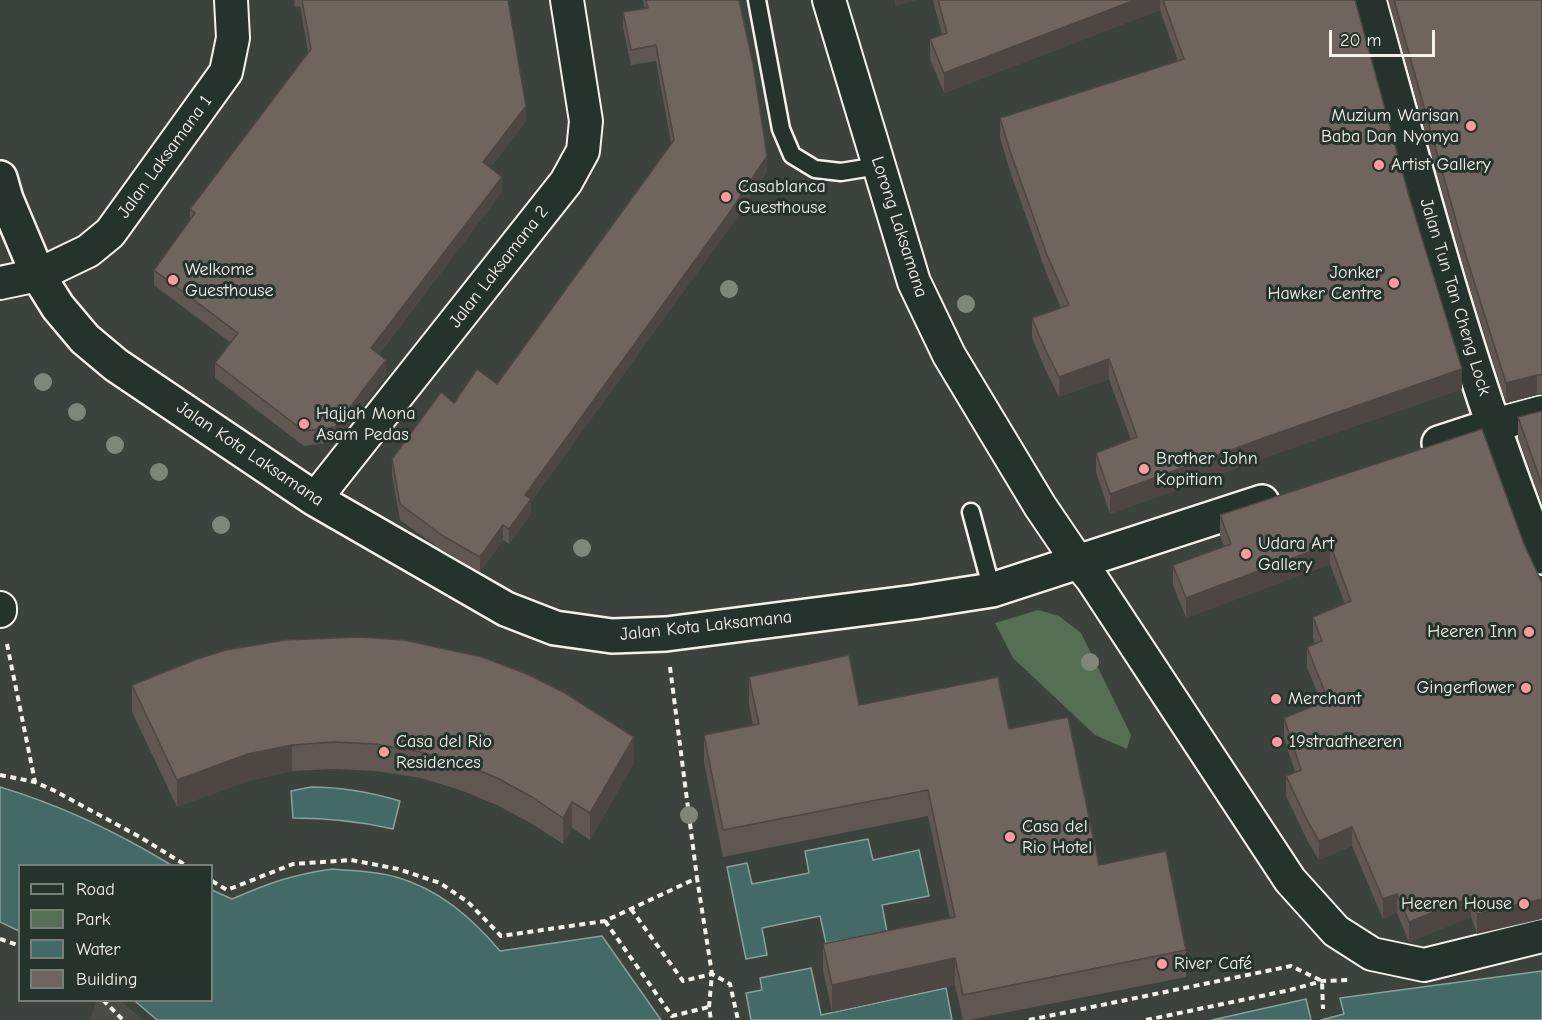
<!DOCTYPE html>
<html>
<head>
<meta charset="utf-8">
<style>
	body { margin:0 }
	#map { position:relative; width:1542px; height:1020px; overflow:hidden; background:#3c423c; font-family:"Comic Neue",sans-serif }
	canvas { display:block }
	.legend { position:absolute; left:18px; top:864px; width:195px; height:138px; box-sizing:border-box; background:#26332d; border:2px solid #787f78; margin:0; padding:8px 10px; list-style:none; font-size:18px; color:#f4f1e8 }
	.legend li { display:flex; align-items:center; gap:12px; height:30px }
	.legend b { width:30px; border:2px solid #787f78 }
	.scale { position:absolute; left:1329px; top:30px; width:106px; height:27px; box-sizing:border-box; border:3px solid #f4f1e8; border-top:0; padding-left:8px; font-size:18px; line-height:21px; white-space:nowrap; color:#f4f1e8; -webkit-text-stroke:4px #26332d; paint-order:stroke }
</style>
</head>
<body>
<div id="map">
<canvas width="1542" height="1020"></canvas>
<ul class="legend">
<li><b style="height:8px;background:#26332d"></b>Road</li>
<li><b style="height:16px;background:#566e53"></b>Park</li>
<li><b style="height:16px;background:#446a67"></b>Water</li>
<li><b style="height:16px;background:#70645f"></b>Building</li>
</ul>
<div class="scale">20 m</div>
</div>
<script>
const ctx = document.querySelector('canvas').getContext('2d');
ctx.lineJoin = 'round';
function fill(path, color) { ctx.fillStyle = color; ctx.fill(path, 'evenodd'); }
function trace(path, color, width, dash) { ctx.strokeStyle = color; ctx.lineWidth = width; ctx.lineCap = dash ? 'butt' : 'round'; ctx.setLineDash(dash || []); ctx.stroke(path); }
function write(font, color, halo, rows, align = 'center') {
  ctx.font = font + ' "Comic Neue",sans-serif'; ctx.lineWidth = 6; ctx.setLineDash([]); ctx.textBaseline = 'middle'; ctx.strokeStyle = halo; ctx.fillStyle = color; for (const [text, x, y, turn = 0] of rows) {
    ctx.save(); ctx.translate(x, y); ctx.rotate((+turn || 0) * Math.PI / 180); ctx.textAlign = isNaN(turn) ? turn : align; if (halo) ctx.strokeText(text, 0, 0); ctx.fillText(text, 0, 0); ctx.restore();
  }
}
fill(new Path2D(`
	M96,1001H121L143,1020H90Z`), '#4c4c46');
fill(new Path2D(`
	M1038,610L1059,616L1081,633L1131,735L1127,749L1095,735L1013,658L995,623Z`), '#566e53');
const water = new Path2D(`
	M0,787C60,805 117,832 171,865L20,866L19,931L0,922Z
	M311,787C342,787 370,792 400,801L393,829C359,821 328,818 293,818L291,791Z
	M868,839L873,860L919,850L929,896L882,905L887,932L826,943L820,916L762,928L767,955L746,959L727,867L747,863L752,884L809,873L805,851Z
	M332,869C353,871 376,871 396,877C439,889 472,918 500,951L602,936L661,1020H157L135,1001L212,1000V890L232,899C269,883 291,875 332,869Z
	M811,968L821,1015L946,988L952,1020H751L746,993L762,990L760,978Z
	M1542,971V1020H1321L1344,1014L1340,998Z
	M1306,999L1311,1020H1212Z`);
fill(water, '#446a67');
trace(water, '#8aa09b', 1.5);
const lane = new Path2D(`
	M757,0L781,129L792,155L815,169L841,172L878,166
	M971,512L992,590`);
const street = new Path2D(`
	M829,0L914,282L949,355L1040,506L1078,562L1092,579L1290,880L1336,931L1372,954L1424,965L1542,936
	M0,283L38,275L88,251L110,233L226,72L233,38L231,0
	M1494,425L1542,412
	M315,499L566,182L583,151L586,121L567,0
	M0,608V611`);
const secondary = new Path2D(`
	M1369,0C1420,186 1470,378 1542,557
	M0,178L6,199L38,275L58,307L85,339L116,365L315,499L506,609L555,628L612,636L666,634L915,602L992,590L1262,502
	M1439,443L1494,425`);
trace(lane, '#f4f1e8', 21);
trace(street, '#f4f1e8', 36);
trace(secondary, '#f4f1e8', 38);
trace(new Path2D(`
	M7,644L35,782
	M670,667L697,878
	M0,775L35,782L55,791L140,837L187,866
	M212,881L227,890L293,864L351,860L398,869L440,883L468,902L501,936L605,921L697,878L712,974L709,1007L711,1020
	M631,909L683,981L712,974L730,984L738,1020
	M605,921L672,1016L709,1007
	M0,939L20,946
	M103,1000L123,1020
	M1029,1020L1291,966L1322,981L1323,1009
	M1146,1020L1290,990L1322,981L1348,980`), '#f4f1e8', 4, [6, 4.5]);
trace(lane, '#26332d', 16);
trace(street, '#26332d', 32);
trace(secondary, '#26332d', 33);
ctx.fillStyle = '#7f867a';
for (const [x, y] of [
	[729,289],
	[966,304],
	[43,382],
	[77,412],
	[115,445],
	[159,472],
	[221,525],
	[582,548],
	[1090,662],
	[689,815]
]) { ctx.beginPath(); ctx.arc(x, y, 9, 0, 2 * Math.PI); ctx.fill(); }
fill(new Path2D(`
	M294,0H508L526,121L490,168L502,192L379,354L386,375L335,442L304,446L215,378V363L230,342L154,285V270L190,220V209L308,52L300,6L295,7Z
	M643,0H739L767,171L730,227L531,502V514L509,544L503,540L480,572L443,551L400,520L392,475V459L454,403L497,384L671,143L656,61L631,65L623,28V12L645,8Z
	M933,0H1355L1462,389L1272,455L1110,514L1096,472V453L1131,440L1109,379L1059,397L1045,369L1032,338V318L1061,308L1047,275L1011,174L1000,138V118L1178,61L1160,10L944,93L930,59V39L942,35Z
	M1388,0H1542V395H1537L1506,403L1466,276Z
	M1542,411V505L1518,437V417Z
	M1220,515L1524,544L1477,934L1471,917L1409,942L1397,913L1383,919L1352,846L1319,860L1308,842L1286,796V776L1295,772L1284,738V718L1321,702L1307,667V647L1315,644L1313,637V617L1345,604L1330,564L1186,618L1173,585V565L1224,546L1220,535Z
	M749,677L859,705L1009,729L1099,865L1186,950V977L969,1020H963L955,985L832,1012L823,970V944L950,918L928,816L723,857L704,762V735L753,726L749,704Z
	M132,685L634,763L590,840L572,828L563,844L532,824L497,805L463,791L421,778L375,771L334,769L292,771L248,781L177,807L132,712Z`), '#605652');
fill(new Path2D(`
	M895,0H918L895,6Z
	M1135,0H1160V10L944,93V73Z
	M526,106V121L483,177V162Z
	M767,156V171L730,227L531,502V514L509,544V529L525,495Z
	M502,177V192L371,364V348Z
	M1109,359V379L1059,397V377Z
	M386,360V375L335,442V427Z
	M1462,369V389L1272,455L1110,514V494L1272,435Z
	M1537,375V395L1506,403V383Z
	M503,525V540L480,572V557Z
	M1330,544V564L1186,618V598Z
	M634,737V763L590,840V813Z
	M292,745V771L248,781L177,807V780L248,754Z
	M572,802V828L563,844V818Z
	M1352,827V846L1319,860V841Z
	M1397,894V913L1383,919V899Z
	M1471,897V917L1409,942V922Z
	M1542,899V919L1477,934V914Z
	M955,958V985L832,1012V985Z`), '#4e4642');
const building = new Path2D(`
	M302,0H508L526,106L483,162L502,177L371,348L386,360L335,427L304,431L215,363L238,333L154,270L195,213L190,209L311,49Z
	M646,0H739L753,64L767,156L730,212L525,495L531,499L509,529L503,525L480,557L443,536L400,504L392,459L441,392L454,403L477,369L497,384L674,140L656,45L631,50L623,12L648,8Z
	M938,0H1135L944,73L930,39L947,33Z
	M1163,0H1355L1409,196L1462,369L1272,435L1110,494L1096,453L1137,437L1109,359L1059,377L1045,349L1032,318L1069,305L1047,255L1011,154L1000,118L1184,59Z
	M1394,0H1542V375H1537L1506,383L1466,256Z
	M1542,411V485L1518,417Z
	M1482,429L1524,544L1542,583V899L1477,914L1471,897L1409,922L1397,894L1383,899L1352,827L1319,841L1308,822L1286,776L1301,770L1284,718L1328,700L1307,647L1322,641L1313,617L1351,601L1330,544L1186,598L1173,565L1231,544L1220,515Z
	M360,637L404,640L482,657L527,674L565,693L634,737L590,813L572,802L563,818L532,797L497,778L463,764L421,752L375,744L334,742L292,745L248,754L177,780L132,685L197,659L226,650L285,640Z
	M849,655L859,705L998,677L1009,729L1068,717L1099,865L1166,851L1186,950L963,995L955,958L832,985L823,944L955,917L928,790L723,830L704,735L759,724L749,677Z`);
fill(building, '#70645f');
trace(building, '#4e4642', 1.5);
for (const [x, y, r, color] of [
	[1471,126,6,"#ff9aa2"],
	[1379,165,6,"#ff9aa2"],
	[726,197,6,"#ff9aa2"],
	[173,280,6,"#ff9aa2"],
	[1394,283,6,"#ff9aa2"],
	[304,424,6,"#ff9aa2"],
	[1144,469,6,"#ff9aa2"],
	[1246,554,6,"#ff9aa2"],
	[1529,632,6,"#ff9aa2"],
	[1526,688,6,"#ff9aa2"],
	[1276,699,6,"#ff9aa2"],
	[1277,742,6,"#ff9aa2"],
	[384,752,6,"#ff9aa2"],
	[1010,837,6,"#ff9aa2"],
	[1524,904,6,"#ff9aa2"],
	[1162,964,6,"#ff9aa2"]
]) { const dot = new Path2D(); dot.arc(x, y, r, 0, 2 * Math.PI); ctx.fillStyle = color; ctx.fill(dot); trace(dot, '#26332d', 2); }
write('18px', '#f4f1e8', '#26332d', [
	["Muzium Warisan",1459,116,"right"],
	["Baba Dan Nyonya",1459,137,"right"],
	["Artist Gallery",1391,165],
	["Casablanca",738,187],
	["Guesthouse",738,208],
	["Welkome",185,270],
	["Guesthouse",185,291],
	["Jonker",1382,273,"right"],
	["Hawker Centre",1382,294,"right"],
	["Hajjah Mona",316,414],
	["Asam Pedas",316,435],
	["Brother John",1156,459],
	["Kopitiam",1156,480],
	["Udara Art",1258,544],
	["Gallery",1258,565],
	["Heeren Inn",1517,632,"right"],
	["Gingerflower",1514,688,"right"],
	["Merchant",1288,699],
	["Casa del Rio",396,742],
	["Residences",396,763],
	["19straatheeren",1289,742],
	["Casa del",1022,827],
	["Rio Hotel",1022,848],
	["Heeren House",1512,904,"right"],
	["River Café",1174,964]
], 'left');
write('18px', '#f4f1e8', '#26332d', [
	["Jalan Laksamana 1",165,157,-54],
	["Lorong Laksamana",899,227,72],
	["Jalan Laksamana 2",499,267,-52],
	["Jalan Tun Tan Cheng Lock",1455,297,73],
	["Jalan Kota Laksamana",250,454,34],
	["Jalan Kota Laksamana",706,626,-6]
]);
</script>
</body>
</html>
